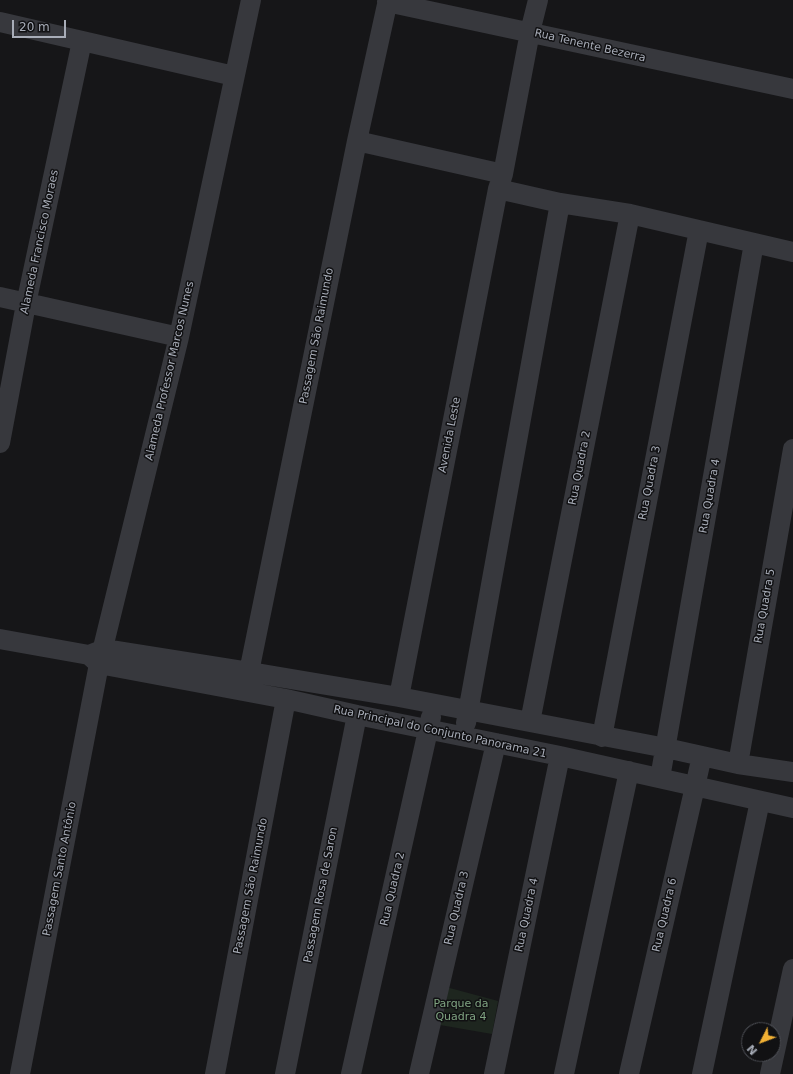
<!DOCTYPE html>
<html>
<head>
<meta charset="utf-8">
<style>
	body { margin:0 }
	#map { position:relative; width:793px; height:1074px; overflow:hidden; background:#161618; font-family:"DejaVu Sans",sans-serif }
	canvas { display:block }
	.north { position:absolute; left:741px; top:1022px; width:40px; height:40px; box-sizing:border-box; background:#111113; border:1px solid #4d4f55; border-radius:50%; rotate:228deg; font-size:11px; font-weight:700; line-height:16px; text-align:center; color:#a8adb8 }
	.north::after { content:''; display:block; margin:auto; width:14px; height:18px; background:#f2b134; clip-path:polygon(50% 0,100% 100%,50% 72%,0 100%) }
	.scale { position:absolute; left:12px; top:20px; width:54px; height:18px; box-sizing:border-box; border:2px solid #a8adb8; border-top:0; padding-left:5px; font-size:12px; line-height:14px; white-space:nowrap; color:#a8adb8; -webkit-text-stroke:3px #111113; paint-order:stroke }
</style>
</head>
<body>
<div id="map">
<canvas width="793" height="1074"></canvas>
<div class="north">N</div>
<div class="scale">20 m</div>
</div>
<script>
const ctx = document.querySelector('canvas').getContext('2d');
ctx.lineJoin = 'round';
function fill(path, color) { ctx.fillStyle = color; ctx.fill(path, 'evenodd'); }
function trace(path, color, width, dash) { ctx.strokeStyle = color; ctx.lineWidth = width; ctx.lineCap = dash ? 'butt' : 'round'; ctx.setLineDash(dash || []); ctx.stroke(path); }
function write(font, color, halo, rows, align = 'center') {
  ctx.font = font + ' "DejaVu Sans",sans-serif'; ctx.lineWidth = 3; ctx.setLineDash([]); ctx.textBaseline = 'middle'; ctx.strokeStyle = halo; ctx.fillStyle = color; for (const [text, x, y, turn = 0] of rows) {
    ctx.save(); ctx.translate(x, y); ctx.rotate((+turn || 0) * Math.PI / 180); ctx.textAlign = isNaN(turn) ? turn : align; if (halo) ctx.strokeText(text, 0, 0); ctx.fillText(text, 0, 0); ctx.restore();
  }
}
fill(new Path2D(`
	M446,987L498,1001L492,1034L440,1025Z`), '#1e261f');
trace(new Path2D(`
	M387,2L793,89
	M0,22L234,76
	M357,141L503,174
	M498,189L560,203L630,214L793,252
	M0,297L179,337
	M0,443L26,304L82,41
	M0,639L89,655L104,649L249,672L399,697L666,748L738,764L793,772
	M89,655L99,664L286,699L357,715L560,756L793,808
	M249,672L357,141L388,0
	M399,697L498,189L503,174L530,32L538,0
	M530,722L630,214
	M466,723L560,203
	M602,737L699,230
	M738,764L793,449
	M660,778L754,243
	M20,1074L99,664L179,337L251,0
	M215,1074L286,699
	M285,1074L357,715
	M351,1074L431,717
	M419,1074L496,743
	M494,1074L560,756
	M564,1074L629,771
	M629,1074L702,756
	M702,1074L760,801
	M770,1074L793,969`), '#37383d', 20);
write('11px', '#a8adb8', '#111113', [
	["Rua Tenente Bezerra",590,46,13],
	["Alameda Francisco Moraes",40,242,-78],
	["Passagem São Raimundo",317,336,-79],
	["Alameda Professor Marcos Nunes",170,371,-77],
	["Avenida Leste",450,435,-79],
	["Rua Quadra 2",580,468,-79],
	["Rua Quadra 3",650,483,-79],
	["Rua Quadra 4",710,496,-80],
	["Rua Quadra 5",765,606,-80],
	["Rua Principal do Conjunto Panorama 21",440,732,12],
	["Passagem Santo Antônio",60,869,-79],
	["Passagem São Raimundo",251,886,-79],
	["Rua Quadra 2",393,889,-77],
	["Passagem Rosa de Saron",321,895,-79],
	["Rua Quadra 3",457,908,-77],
	["Rua Quadra 4",527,915,-78],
	["Rua Quadra 6",665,915,-77]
]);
write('11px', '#7fa381', '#111113', [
	["Parque da",461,1004],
	["Quadra 4",461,1017]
]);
</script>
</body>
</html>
